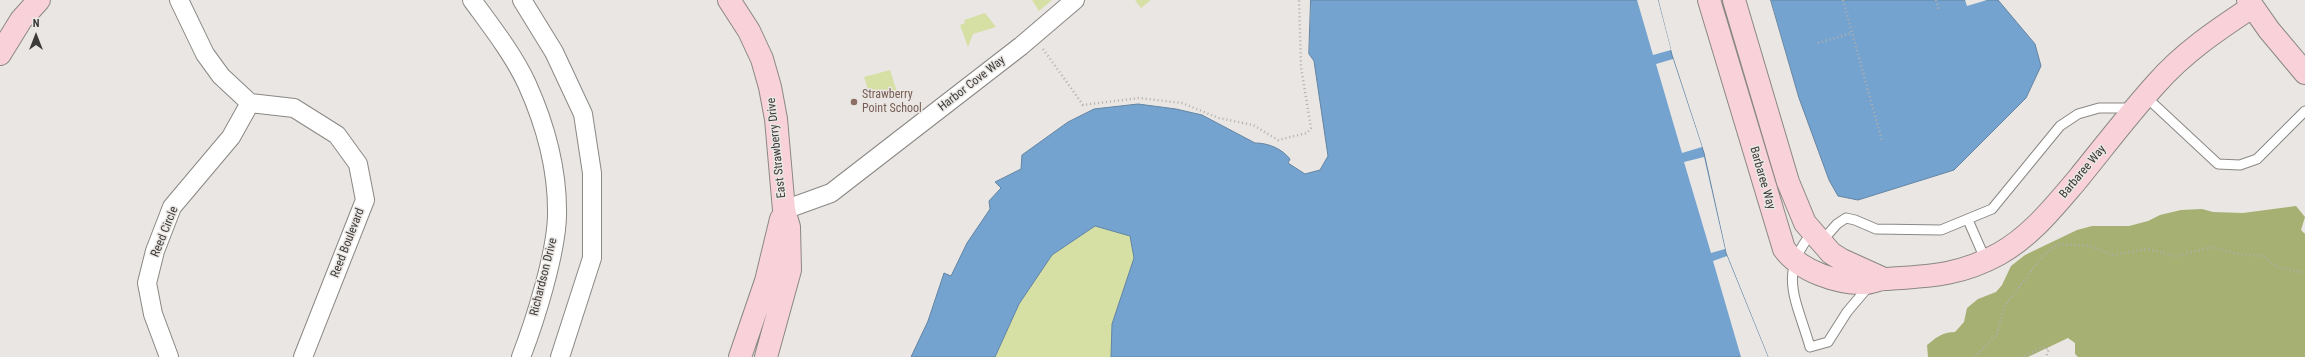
<!DOCTYPE html>
<html>
<head>
<meta charset="utf-8">
<style>
	body { margin:0 }
	#map { position:relative; width:2305px; height:357px; overflow:hidden; background:#e9e6e3; font-family:"Roboto Condensed",sans-serif }
	canvas { display:block }
	.north { position:absolute; left:16px; top:16px; width:40px; height:40px; -webkit-text-stroke:3px #e9e6e3; paint-order:stroke; rotate:0deg; font-size:11px; font-weight:700; line-height:16px; text-align:center; color:#3c3b3a }
	.north::after { content:''; display:block; margin:auto; width:14px; height:18px; background:#3c3b3a; clip-path:polygon(50% 0,100% 100%,50% 72%,0 100%) }
</style>
</head>
<body>
<div id="map">
<canvas width="2305" height="357"></canvas>
<div class="north">N</div>
</div>
<script>
const ctx = document.querySelector('canvas').getContext('2d');
ctx.lineJoin = 'round';
function fill(path, color) { ctx.fillStyle = color; ctx.fill(path, 'evenodd'); }
function trace(path, color, width, dash) { ctx.strokeStyle = color; ctx.lineWidth = width; ctx.lineCap = dash ? 'butt' : 'round'; ctx.setLineDash(dash || []); ctx.stroke(path); }
function write(font, color, halo, rows, align = 'center') {
  ctx.font = font + ' "Roboto Condensed",sans-serif'; ctx.lineWidth = 3; ctx.setLineDash([]); ctx.textBaseline = 'middle'; ctx.strokeStyle = halo; ctx.fillStyle = color; for (const [text, x, y, turn = 0] of rows) {
    ctx.save(); ctx.translate(x, y); ctx.rotate((+turn || 0) * Math.PI / 180); ctx.textAlign = isNaN(turn) ? turn : align; if (halo) ctx.strokeText(text, 0, 0); ctx.fillText(text, 0, 0); ctx.restore();
  }
}
fill(new Path2D(`
	M1032,0H1052L1039,11Z
	M1135,0H1151L1141,8Z
	M985,13L996,27L973,34L968,47L960,25L965,23L964,20Z
	M890,70L897,92L871,99L864,77Z
	M1095,226L1130,236L1134,258L1112,324L1115,357H995L1019,304L1052,255Z`), '#d6e0a4');
fill(new Path2D(`
	M2296,206L2305,217L2301,230L2305,234V357H2078L2075,354V343L2068,338L2028,357H1928L1927,345C1937,337 1943,332 1955,332L1964,322L1967,308L1978,299L1996,292L2002,285L2011,266L2025,255L2077,230L2092,226H2129L2148,221L2160,215L2181,210L2202,209L2213,212L2243,213Z`), '#a6b073');
const water = new Path2D(`
	M1311,0H1658L1672,55L1704,153L1726,253L1768,357H1111L1112,324L1134,258L1130,236L1095,226L1052,255L1019,304L995,357H911L928,321L944,273L951,276L967,243L990,209L989,201L1001,188L995,182L1021,169L1022,155L1068,122L1094,109L1138,104L1176,109L1202,115L1255,143C1269,143 1282,149 1290,159L1288,163L1305,174L1320,170L1328,156L1314,61L1309,54Z
	M1771,0H1998L2035,44L2041,66L2026,98L1954,170L1858,200L1838,196L1829,180L1799,98Z`);
fill(water, '#74a3cf');
trace(water, '#6384a2', 1);
fill(new Path2D(`
	M1637,0H1658L1671,50L1653,55Z
	M1965,0H1987L1967,6Z
	M1673,59L1702,147L1682,153L1656,64Z
	M1704,157L1725,249L1711,253L1684,162Z
	M1727,256L1768,357H1741L1713,261Z`), '#e9e6e3');
const lane = new Path2D(`
	M2145,96L2218,164L2240,165L2257,159L2305,111
	M1968,220L1986,261
	M1812,233C1777,274 1797,301 1810,347L1828,342L1847,312L1869,286
	M1821,242L1837,224L1846,218L1855,220L1876,229L1941,230L1992,209L2060,126L2078,114L2099,108H2132`);
const street = new Path2D(`
	M179,0L205,54L221,76L250,103L294,108L337,135L358,164L365,200L303,357
	M472,0C491,26 513,54 527,84C545,124 558,171 557,216C556,254 535,321 521,357
	M522,0L554,52L583,114L592,173V258L560,357
	M784,210L831,193L1021,46L1075,0
	M169,357L153,314L147,283L155,251L172,207L231,137L250,103`);
const secondary = new Path2D(`
	M729,0L749,31L762,59L770,87L776,119L784,210L789,227L790,270L766,357
	M1709,0L1784,249C1800,271 1838,284 1865,283C1872,283 1878,279 1885,279C1928,276 1959,276 1999,254C2031,236 2053,208 2077,180C2103,148 2128,115 2156,84C2183,53 2217,30 2252,7
	M1734,0L1788,182L1805,223L1831,253L1842,260L1884,279
	M2248,0L2269,30L2305,73
	M0,54L21,20L39,0
	M740,357L766,281L781,219`);
trace(lane, '#8a8885', 11);
trace(street, '#8a8885', 20);
trace(secondary, '#8a8885', 24);
trace(new Path2D(`
	M1843,0L1882,141
	M1936,0L1939,10
	M1818,43L1852,33
	M1043,49L1083,105L1139,98L1182,103L1219,118L1253,125L1278,140L1307,133L1311,128L1301,67L1299,0
	M1975,357L1997,334L2004,307L2041,258L2057,244L2090,246L2112,255L2147,249L2176,256L2212,247L2238,254L2263,256L2277,267L2305,273
	M2021,357L2045,347L2049,349L2046,357`), '#b1afad', 2.5, [1, 3]);
trace(lane, '#fff', 9);
trace(street, '#fff', 18);
trace(secondary, '#f9d2d9', 22);
for (const [x, y, r, color] of [
	[854,102,4,"#8d6e63"]
]) { const dot = new Path2D(); dot.arc(x, y, r, 0, 2 * Math.PI); ctx.fillStyle = color; ctx.fill(dot); trace(dot, '#e9e6e3', 1.5); }
write('12px', '#3c3b3a', '#e9e6e3', [
	["Harbor Cove Way",972,84,-38],
	["East Strawberry Drive",777,148,-96],
	["Barbaree Way",2083,172,-50],
	["Barbaree Way",1762,178,74],
	["Reed Circle",165,232,-68],
	["Reed Boulevard",348,243,-69],
	["Richardson Drive",544,277,-76]
]);
write('12px', '#785e54', '#e9e6e3', [
	["Strawberry",862,95],
	["Point School",862,109]
], 'left');
</script>
</body>
</html>
